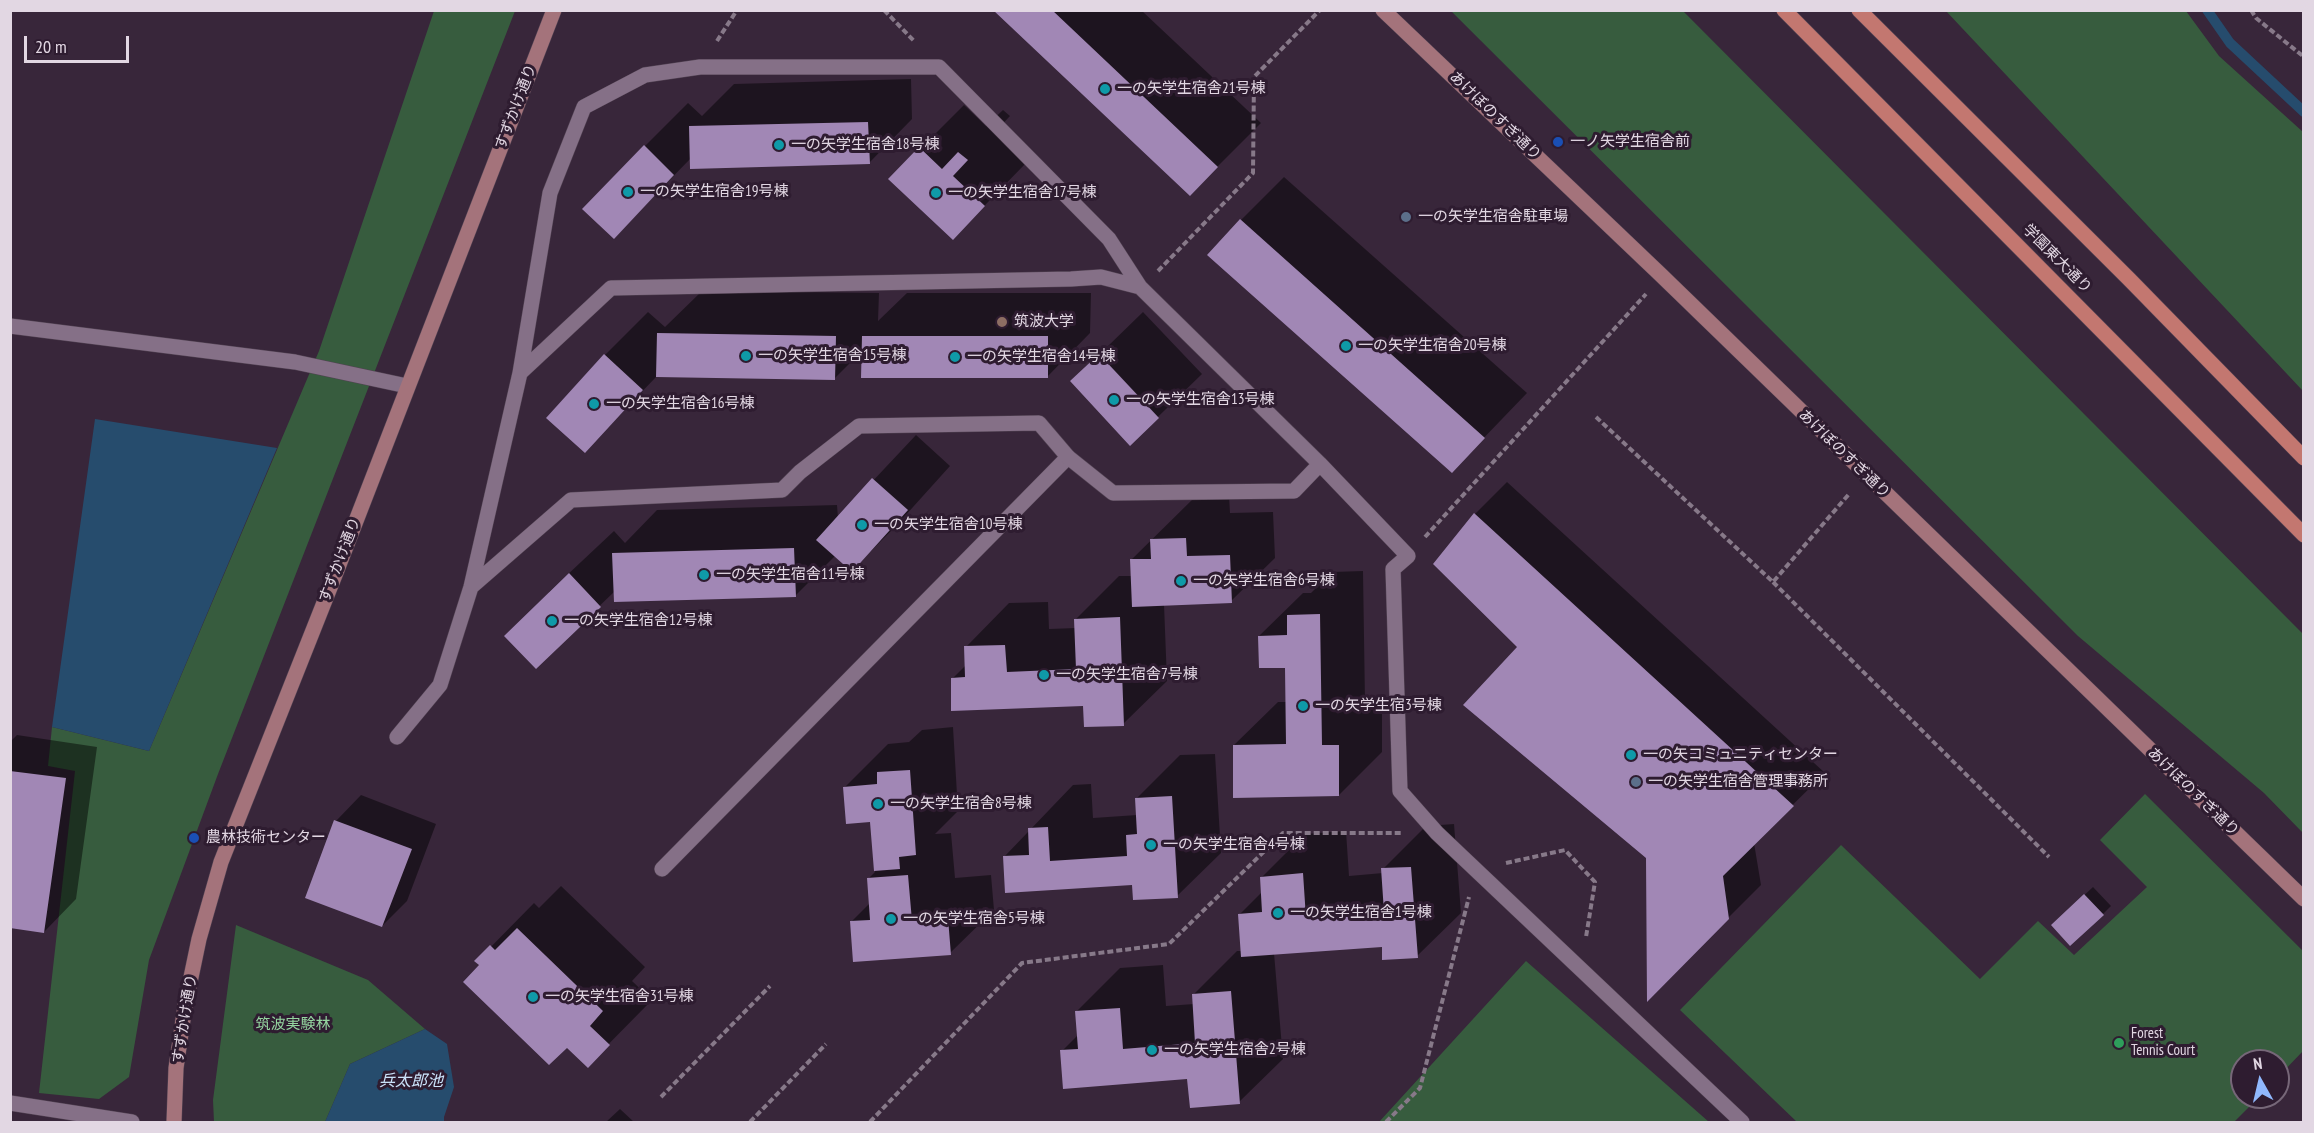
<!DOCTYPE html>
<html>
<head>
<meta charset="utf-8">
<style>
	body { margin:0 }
	#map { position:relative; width:2314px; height:1133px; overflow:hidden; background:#38263a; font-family:"PT Sans Narrow",sans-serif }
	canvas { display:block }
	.frame { position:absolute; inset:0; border:12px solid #e2d7e3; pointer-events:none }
	.north { position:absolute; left:2230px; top:1049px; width:60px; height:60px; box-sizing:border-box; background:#2e1c30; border:2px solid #766778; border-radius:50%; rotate:352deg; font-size:16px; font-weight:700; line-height:24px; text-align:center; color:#e2d7e3 }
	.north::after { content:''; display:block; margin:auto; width:21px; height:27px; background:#90b8fd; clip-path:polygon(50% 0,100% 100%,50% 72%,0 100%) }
	.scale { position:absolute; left:24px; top:36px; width:105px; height:27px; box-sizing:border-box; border:3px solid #e2d7e3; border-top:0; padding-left:8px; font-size:18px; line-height:21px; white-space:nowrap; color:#e2d7e3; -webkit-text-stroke:4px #2e1c30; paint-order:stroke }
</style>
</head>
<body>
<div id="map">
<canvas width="2314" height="1133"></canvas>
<div class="frame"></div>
<div class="north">N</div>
<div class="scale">20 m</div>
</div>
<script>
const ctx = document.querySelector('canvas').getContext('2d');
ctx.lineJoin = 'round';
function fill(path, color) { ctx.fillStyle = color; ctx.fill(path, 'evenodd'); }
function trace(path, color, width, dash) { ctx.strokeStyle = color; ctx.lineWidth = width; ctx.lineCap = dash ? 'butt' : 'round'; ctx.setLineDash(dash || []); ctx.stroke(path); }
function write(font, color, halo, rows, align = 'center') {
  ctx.font = font + ' "PT Sans Narrow","Noto Sans JP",sans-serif'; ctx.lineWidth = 6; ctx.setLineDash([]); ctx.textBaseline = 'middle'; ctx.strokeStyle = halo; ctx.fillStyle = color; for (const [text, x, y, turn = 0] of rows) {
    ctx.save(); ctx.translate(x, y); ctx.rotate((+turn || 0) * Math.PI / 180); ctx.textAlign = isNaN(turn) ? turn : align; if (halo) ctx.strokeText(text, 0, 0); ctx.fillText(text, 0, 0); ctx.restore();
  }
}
fill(new Path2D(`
	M434,11H515L218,774L149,960L129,1077L99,1099L39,1093L75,771L48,766L52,727L149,751L319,351Z
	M1451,11H1683L2303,634V833L2264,793L2078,636Z
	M1946,11H2186L2219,56L2303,132V391Z
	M2145,794L2303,951V1051L2278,1077V1061H2242V1097H2259L2234,1122H1797L1680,1010L1841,845L1980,979L2038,921L2074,955L2147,887L2100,840Z
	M236,925L368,980L425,1029L350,1064L325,1122H214L213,1100Z
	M1526,961L1709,1122H1379Z`), '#375c3e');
fill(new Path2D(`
	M95,419L277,448L149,751L52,727Z
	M425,1029L447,1044L454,1087L444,1117V1122H325L350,1064Z`), '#264c6d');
fill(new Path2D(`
	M995,10H1141L1261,123L1190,194Z
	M911,79L912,119L869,163L692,157L614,237L645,146L688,103L702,116L734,84Z
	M964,105L986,126L1003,110L1010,116L995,132L1027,162L953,238L890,179Z
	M1284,177L1527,393L1452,471L1241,220Z
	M702,291L879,293L878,321L907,293H1091L1090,333L1047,377L863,350L835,378L657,376L585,451L605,355L648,312L665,327Z
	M1143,312L1202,374L1130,444L1072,381Z
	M916,435L950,466L895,527L852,570L835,556L795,596L615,591L536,667L549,592L614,531L625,543L657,510L837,505L838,518Z
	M1507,482L1825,773L1754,843L1761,885L1648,998V858L1519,647L1435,564L1475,514Z
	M1229,495L1230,513L1273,512L1275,558L1231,601L1164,604L1167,681L1123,724L1085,705L952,679L966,665V647L1009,603L1048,602L1049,629L1076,628L1075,620L1119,576H1132L1131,560L1195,497Z
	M1363,571L1365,702H1382V752L1339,795L1234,745L1278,702H1287V666L1259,636L1303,593H1311L1332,572Z
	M953,727L958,811L935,834L951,833L955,878L991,875L994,910L950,953L852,921L870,903L868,879L875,872L872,821L845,787L888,744L909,742L922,730Z
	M17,735L97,747L76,899L44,932L10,927V742Z
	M1215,754L1221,853L1177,896L1133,884L1004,857L1073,785L1091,784L1093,818L1137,815L1136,799L1180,755Z
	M361,795L436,824L407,901L382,926L307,897L336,821Z
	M1454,824L1461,913L1417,956L1383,945L1274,953L1283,1059L1239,1102L1189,1078L1062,1051L1078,1035L1076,1012L1120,968L1163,965L1166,1006L1194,1004L1193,995L1237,951H1242L1240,914L1262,892L1261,878L1305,834L1346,831L1349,876L1383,873V869L1426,826Z
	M561,886L645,967L632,981L652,1000L587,1066L477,961L534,903L539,908Z
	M2093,887L2111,906L2103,914L2061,917Z
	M620,1109L634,1122H606Z`), '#0007');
trace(new Path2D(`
	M2207,10L2230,43L2304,112`), '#264c6d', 10);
fill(new Path2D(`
	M993,10H1052L1218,167L1190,196Z
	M868,122L870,164L690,169L689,126Z
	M644,145L674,175L614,239L582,209Z
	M919,147L942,169L958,152L968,160L953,176L985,206L953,240L888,179Z
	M1240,219L1485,438L1452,473L1207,255Z
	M657,333L836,336L835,380L656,377Z
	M862,336H1048V378H861Z
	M604,354L643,390L585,453L546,418Z
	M1099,354L1159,418L1130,446L1070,381Z
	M872,478L908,510L852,572L816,540Z
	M1474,513L1794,806L1723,876L1729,919L1647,1002L1646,858L1463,705L1517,647L1433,564Z
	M1186,538L1187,556L1230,555L1232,603L1132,607L1130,559H1151L1150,539Z
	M794,548L796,597L614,602L612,553Z
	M569,573L601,607L536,669L504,636Z
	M1320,614L1322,745H1339V796L1233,798V745L1286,744L1285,668H1259L1258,636L1287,635V615Z
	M1120,617L1124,726L1084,727L1083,706L951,711V678L965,677L964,646L1005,645L1007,672L1076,669L1074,619Z
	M910,770L916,855L899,857L900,869L874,871L870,822L846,824L843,787L877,784V772Z
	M10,771L66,778L44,933L10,928Z
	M1172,796L1178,898L1133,900L1132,885L1005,893L1003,856L1029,855L1028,828L1048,827L1050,861L1127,856L1126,835L1137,834L1135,798Z
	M334,820L412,849L382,927L305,898Z
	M1411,867L1418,958L1382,960V947L1241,957L1238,914L1262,912L1260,877L1303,873L1306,918L1384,912L1381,868Z
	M908,875L912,921L948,918L951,955L853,962L850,921L870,920L867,878Z
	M2084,894L2104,915L2070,946L2051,925Z
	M517,928L603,1011L590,1026L610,1045L588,1068L567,1048L549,1065L463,982L479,965L474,961L490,945L495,950Z
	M1231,991L1240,1104L1190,1108L1187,1079L1063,1089L1060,1050L1078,1049L1075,1011L1120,1008L1123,1049L1195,1043L1192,994Z`), '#a187b5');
const lane = new Path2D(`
	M10,326L295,362L407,386
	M662,869L1068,457
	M10,1103L132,1122`);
const street = new Path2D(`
	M520,373L611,288L1071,279L1101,277L1140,287
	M471,587L571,500L782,490L800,472L859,426L1039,423L1068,457L1113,493L1294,491L1320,464
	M397,737L440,685L471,587L520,373L550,193L584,107L645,75L700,67H939L1109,239L1140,287L1320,464L1408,556L1393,569L1400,791L1437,833L1742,1122`);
const secondary = new Path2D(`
	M1383,10L1662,276L2304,899
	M174,1122L176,1068L185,1006L199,939L221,862L337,570L554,10`);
const primary = new Path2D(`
	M1784,10L2304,535
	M1859,10L2129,279L2304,458`);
trace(lane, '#524353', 16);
trace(street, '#524353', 16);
trace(secondary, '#524353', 16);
trace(primary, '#524353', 16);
trace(new Path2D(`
	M884,10L915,42
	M2251,10L2256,18L2304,57
	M717,41L737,10
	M1158,271L1253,173L1254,77L1320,10
	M1596,417L1773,582L1849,494
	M1425,537L1646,294
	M1773,582L2049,857
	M1506,863L1565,850L1595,882L1586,937
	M661,1097L770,986
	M750,1122L826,1044
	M870,1122L1022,963L1169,944L1283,833H1403
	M1386,1122L1420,1088L1469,897`), '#877989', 4, [6, 3]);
trace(lane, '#857087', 15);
trace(street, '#857087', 15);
trace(secondary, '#a4737b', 15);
trace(primary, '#c37770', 15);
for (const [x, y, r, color] of [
	[1105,89,6,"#0f9aa8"],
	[1558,142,6,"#1a4fb4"],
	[779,145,6,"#0f9aa8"],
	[628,192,6,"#0f9aa8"],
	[936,193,6,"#0f9aa8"],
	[1406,217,6,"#5c6f8a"],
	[1002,322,6,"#8d6e63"],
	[1346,346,6,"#0f9aa8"],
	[746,356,6,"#0f9aa8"],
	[955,357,6,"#0f9aa8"],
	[1114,400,6,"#0f9aa8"],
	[594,404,6,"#0f9aa8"],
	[862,525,6,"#0f9aa8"],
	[704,575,6,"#0f9aa8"],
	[1181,581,6,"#0f9aa8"],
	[552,621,6,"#0f9aa8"],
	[1044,675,6,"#0f9aa8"],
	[1303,706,6,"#0f9aa8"],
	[1631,755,6,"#0f9aa8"],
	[1636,782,6,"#5c6f8a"],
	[878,804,6,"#0f9aa8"],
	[194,838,6,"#1a4fb4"],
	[1151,845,6,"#0f9aa8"],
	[1278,913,6,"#0f9aa8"],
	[891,919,6,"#0f9aa8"],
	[533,997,6,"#0f9aa8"],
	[2119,1043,6,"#2e9e5b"],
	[1152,1050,6,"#0f9aa8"]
]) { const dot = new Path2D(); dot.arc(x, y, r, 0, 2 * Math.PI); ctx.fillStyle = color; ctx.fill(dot); trace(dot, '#2e1c30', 2); }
write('15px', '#e2d7e3', '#2e1c30', [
	["一の矢学生宿舎21号棟",1117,89],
	["一ノ矢学生宿舎前",1570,142],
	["一の矢学生宿舎18号棟",791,145],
	["一の矢学生宿舎19号棟",640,192],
	["一の矢学生宿舎17号棟",948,193],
	["一の矢学生宿舎駐車場",1418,217],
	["筑波大学",1014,322],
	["一の矢学生宿舎20号棟",1358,346],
	["一の矢学生宿舎15号棟",758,356],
	["一の矢学生宿舎14号棟",967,357],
	["一の矢学生宿舎13号棟",1126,400],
	["一の矢学生宿舎16号棟",606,404],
	["一の矢学生宿舎10号棟",874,525],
	["一の矢学生宿舎11号棟",716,575],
	["一の矢学生宿舎6号棟",1193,581],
	["一の矢学生宿舎12号棟",564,621],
	["一の矢学生宿舎7号棟",1056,675],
	["一の矢学生宿3号棟",1315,706],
	["一の矢コミュニティセンター",1643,755],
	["一の矢学生宿舎管理事務所",1648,782],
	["一の矢学生宿舎8号棟",890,804],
	["農林技術センター",206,838],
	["一の矢学生宿舎4号棟",1163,845],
	["一の矢学生宿舎1号棟",1290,913],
	["一の矢学生宿舎5号棟",903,919],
	["一の矢学生宿舎31号棟",545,997],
	["Forest",2131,1034],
	["Tennis Court",2131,1051],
	["一の矢学生宿舎2号棟",1164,1050]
], 'left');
write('15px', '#e2d7e3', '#2e1c30', [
	["すずかけ通り",516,107,-69],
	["あけぼのすぎ通り",1495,116,44],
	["学園東大通り",2057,259,45],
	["あけぼのすぎ通り",1844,454,44],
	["すずかけ通り",340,560,-69],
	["あけぼのすぎ通り",2193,792,44],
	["すずかけ通り",185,1019,-81]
]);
write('15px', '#95d6a0', '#2e1c30', [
	["筑波実験林",293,1025]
]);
write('italic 16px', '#cae2f9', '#2e1c30', [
	["兵太郎池",411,1081]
]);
</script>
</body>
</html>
